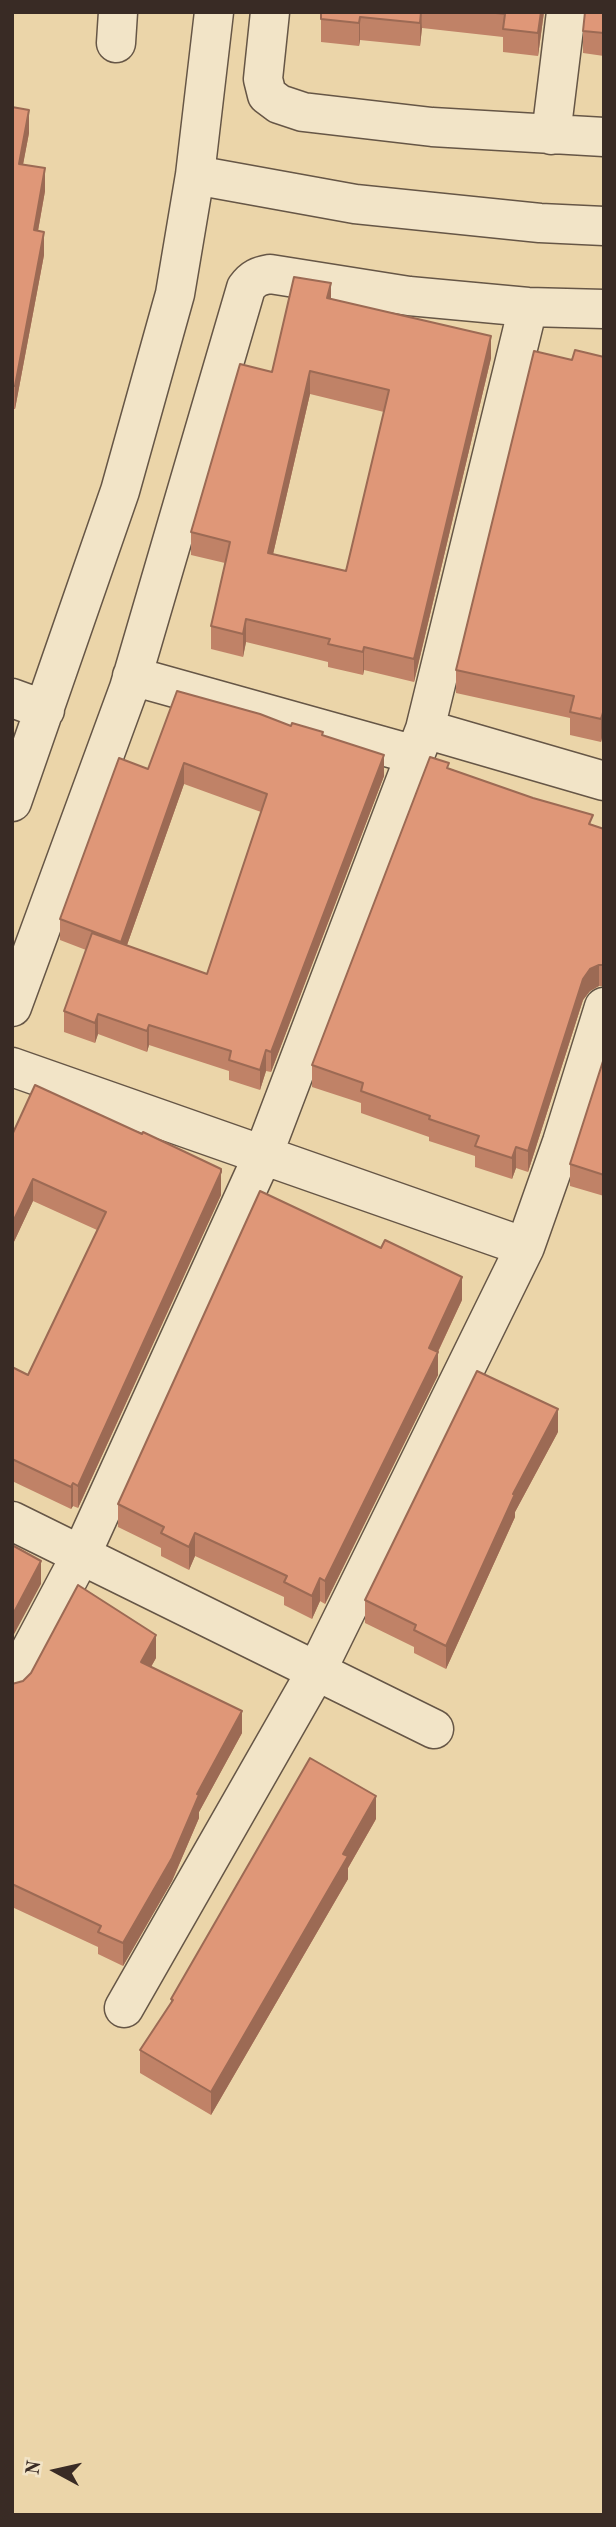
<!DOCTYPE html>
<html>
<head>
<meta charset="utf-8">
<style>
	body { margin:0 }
	#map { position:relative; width:616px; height:2527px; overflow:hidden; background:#ebd5a9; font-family:"Old Standard TT",serif }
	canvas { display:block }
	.frame { position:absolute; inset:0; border:14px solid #392b25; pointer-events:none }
	.north { position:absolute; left:21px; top:2436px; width:70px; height:70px; -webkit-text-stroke:5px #f2e4c7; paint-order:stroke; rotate:278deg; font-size:19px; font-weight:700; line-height:28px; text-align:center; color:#392b25 }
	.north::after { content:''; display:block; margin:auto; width:24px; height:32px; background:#392b25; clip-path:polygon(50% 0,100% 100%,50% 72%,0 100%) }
</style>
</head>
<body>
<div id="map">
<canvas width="616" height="2527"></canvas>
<div class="frame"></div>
<div class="north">N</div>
</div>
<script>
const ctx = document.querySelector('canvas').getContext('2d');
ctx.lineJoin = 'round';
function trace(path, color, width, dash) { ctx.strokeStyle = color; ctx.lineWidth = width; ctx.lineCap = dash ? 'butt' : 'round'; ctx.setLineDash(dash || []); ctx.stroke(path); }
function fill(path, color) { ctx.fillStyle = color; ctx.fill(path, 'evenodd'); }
const minor = new Path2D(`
	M270,12L263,79L267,95L279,104L303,112L432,127L604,137
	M116,43L118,12
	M551,135L566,12
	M195,175L355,204L540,223L604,226
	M132,676L415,755
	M12,698L45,710
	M425,729L604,781
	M12,802L120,491L175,294L195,175L214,12
	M12,1007L129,688L246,288C253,278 259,276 270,274L409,296L528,307L604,309
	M12,1067L525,1247L562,1142L604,1007
	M12,1521L434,1729
	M12,1685L81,1555L263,1155L425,729L528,307
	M124,2008L317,1670L525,1247`);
trace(minor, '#665646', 41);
trace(minor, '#f2e4c7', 38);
fill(new Path2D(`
	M321,12H544L538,56L503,52V37L422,28L420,46L360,40L359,46L321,42Z
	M604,12V56L583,53V31Z
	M12,107L29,133L23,164L45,191L38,231L44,255L15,409H12Z
	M331,299L491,358L414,682L364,670L363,675L328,667V662L246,642L243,657L211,649V626L225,563L191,555V532L272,372ZM310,394L384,412L346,571L273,554Z
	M604,357V732L601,742L570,735V718L456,693V670L572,360Z
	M291,726L323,735L384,776L271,1072L266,1071L260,1090L229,1080V1071L149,1045L147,1052L98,1034L95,1043L64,1032V1011L86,950L60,940V919L148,769ZM184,784L261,812L207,974L127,945Z
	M449,768L604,829V986H599L590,991L583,1000L528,1172L516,1168L512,1179L475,1167V1156L429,1141V1137L361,1113V1103L312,1087V1065Z
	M604,1058V1196L570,1186V1164Z
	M12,1135L221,1191V1195L78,1508L73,1506L71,1509L12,1481V1367L28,1375L97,1230L33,1201L12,1246Z
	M462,1300L438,1352V1375L325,1604L320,1601L312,1619L284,1605V1597L195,1556L189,1570L161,1556V1548L118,1527V1504Z
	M558,1432L515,1512V1517L446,1669L414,1653V1647L365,1623V1600Z
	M156,1658L151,1667L242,1733L199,1812V1818L172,1881L123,1966L98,1954V1947L12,1907V1684Z
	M376,1819L348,1868V1879L211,2115L140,2073V2050L171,2003V1999Z`), '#c08267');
fill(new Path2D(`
	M421,12L422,28L420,46V23Z
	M541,12H544L538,56V33Z
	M360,17V40L359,46V23Z
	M29,110V133L19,186V164Z
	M45,168V191L34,253V230Z
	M44,232V255L15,409V386Z
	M331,283V306L327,298Z
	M491,336V358L414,682V659Z
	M310,371V394L268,576V553Z
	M246,619V642L243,657V634Z
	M364,647V670L363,675V652Z
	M603,709V732L601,742V719Z
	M384,755V776L271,1072V1052Z
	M184,763V784L121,962V942Z
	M599,965V986L590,991L583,1000L528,1172V1151L583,979L590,969Z
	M98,1014V1034L95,1043V1023Z
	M149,1025V1045L147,1052V1031Z
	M266,1050V1071L260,1090V1070Z
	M516,1147V1168L512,1179V1158Z
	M221,1169V1195L78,1508V1486Z
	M33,1179V1201L12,1246V1224Z
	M462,1277V1300L433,1362L438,1352V1375L325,1604V1581L429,1348Z
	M558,1409V1432L515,1512V1517L446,1669V1646L513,1494Z
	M73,1483V1506L71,1509V1487Z
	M195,1533V1556L189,1570V1547Z
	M41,1561V1584L12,1638V1616Z
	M320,1578V1601L312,1619V1596Z
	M156,1635V1658L141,1684V1662Z
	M242,1711V1733L199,1812V1818L172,1881L123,1966V1943L197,1794Z
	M376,1796V1819L348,1868V1879L211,2115V2092Z`), '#9c6a54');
const building = new Path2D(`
	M321,12H421L420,23L360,17L359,23L321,19Z
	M487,12H541L538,33L503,29L505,14Z
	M585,12H604V33L583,31Z
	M12,107L29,110L19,164L45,168L34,230L44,232L15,386H12Z
	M294,277L331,283L327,298L491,336L414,659L364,647L363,652L328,644L330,639L246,619L243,634L211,626L230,542L191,532L240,364L272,372ZM310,371L389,390L346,571L268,553Z
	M575,350L604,357V709L601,719L570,712L574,696L456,670L534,351L572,360Z
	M177,691L260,714L291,726L292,723L323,732L322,735L384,755L271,1052L266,1050L260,1070L229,1060L231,1051L149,1025L147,1031L98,1014L95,1023L64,1011L92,933L207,974L267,794L184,763L121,942L60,919L119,758L148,769Z
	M430,757L449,763L447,768L533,798L593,815L589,824L604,829V965H599L590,969L583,979L528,1151L516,1147L512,1158L475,1146L479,1136L429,1119L430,1116L361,1091L363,1083L312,1065Z
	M604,1058V1175L570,1164Z
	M35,1085L142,1134L143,1132L221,1169V1172L78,1486L73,1483L71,1487L12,1459V1367L28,1375L106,1212L33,1179L12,1224V1135Z
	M260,1191L381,1248L385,1240L462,1277L429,1348L438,1352L325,1581L320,1578L312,1596L284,1582L287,1576L195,1533L189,1547L161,1533L164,1527L118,1504Z
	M477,1371L558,1409L513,1494H515L446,1646L414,1630L416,1625L365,1600Z
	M12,1545L41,1561L12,1616Z
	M78,1585L156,1635L141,1662L242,1711L197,1794L199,1795L172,1858L123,1943L98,1932L101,1926L12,1884V1684L23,1681L31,1673Z
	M310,1758L376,1796L343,1854L348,1856L211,2092L140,2050L173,2000L171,1999Z`);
fill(building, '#df9778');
trace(building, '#9c6a54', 2);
</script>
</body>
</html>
